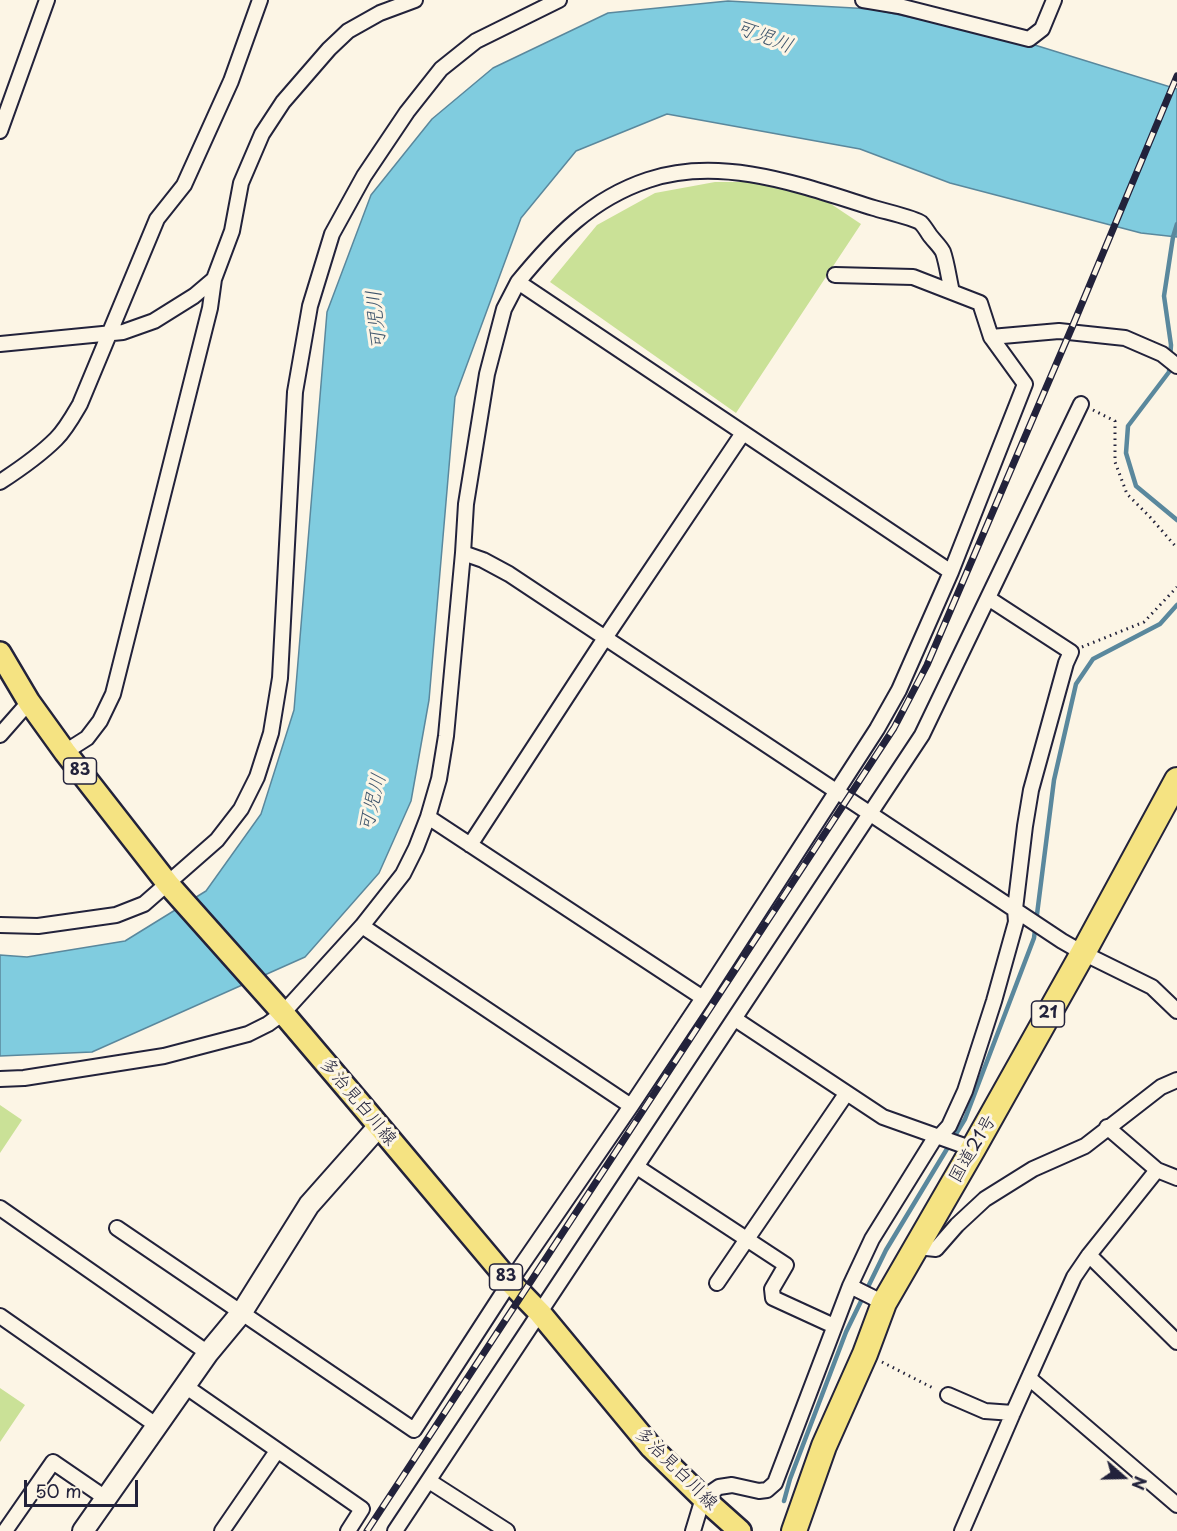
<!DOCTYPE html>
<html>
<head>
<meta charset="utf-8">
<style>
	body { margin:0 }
	#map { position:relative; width:1177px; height:1531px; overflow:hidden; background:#fcf5e5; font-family:"Playpen Sans",sans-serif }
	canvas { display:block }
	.north { position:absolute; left:1093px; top:1447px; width:60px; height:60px; -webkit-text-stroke:4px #fcf5e5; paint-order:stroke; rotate:110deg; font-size:16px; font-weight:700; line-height:24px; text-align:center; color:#22223b }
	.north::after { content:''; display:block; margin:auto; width:21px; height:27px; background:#22223b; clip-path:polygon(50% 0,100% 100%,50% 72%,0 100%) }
	.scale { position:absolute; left:24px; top:1480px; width:114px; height:27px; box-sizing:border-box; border:3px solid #22223b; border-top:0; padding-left:8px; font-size:18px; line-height:21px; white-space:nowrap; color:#22223b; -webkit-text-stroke:4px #fcf5e5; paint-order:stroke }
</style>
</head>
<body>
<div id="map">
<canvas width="1177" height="1531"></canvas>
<div class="north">N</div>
<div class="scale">50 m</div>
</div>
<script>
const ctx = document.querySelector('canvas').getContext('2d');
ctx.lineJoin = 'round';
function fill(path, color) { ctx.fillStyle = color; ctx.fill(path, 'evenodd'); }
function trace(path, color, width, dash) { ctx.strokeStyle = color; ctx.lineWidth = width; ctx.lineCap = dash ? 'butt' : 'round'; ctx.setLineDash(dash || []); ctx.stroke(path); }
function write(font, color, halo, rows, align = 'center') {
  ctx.font = font + ' "Playpen Sans","Klee One",sans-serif'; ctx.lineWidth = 6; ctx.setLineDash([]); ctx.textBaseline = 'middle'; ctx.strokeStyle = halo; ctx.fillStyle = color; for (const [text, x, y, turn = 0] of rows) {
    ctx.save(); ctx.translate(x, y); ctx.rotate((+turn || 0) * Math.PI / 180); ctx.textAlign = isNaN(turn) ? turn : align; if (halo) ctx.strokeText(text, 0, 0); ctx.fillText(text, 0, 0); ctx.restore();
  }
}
fill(new Path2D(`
	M715,182H757L822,198L861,224L736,413L550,282L597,225L655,193Z
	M0,1105L22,1120L0,1153Z
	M0,1388L25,1405L0,1442Z`), '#cae197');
const water = new Path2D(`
	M728,1L872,9L1025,42L1177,89V237L1141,233L950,183L860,149L667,114L576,151L521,218L455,397L429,700L411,801L379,873L305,957L92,1052L0,1056V955L27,957L125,941L206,891L261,814L294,710L327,312L371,195L432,119L493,68L608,13Z`);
fill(water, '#80ccdf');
trace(water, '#5a889d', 1.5);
trace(new Path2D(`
	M1177,224L1173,237L1164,296L1171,345L1169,372L1128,426L1126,453L1136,486L1177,520
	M784,1501L790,1479L846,1332L886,1250L965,1119L1034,938L1054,780L1076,684L1093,659L1160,624L1177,605`), '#5a889d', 4.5);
const street = new Path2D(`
	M863,0L899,6L1029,39L1042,29L1054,0
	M0,131L47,0
	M835,275L913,277L980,303L991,337L1059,331L1125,338L1162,354L1177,366
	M518,282C555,237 591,199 648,180C722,155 803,186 874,208C883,211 915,218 921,223C924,226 927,231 929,234C933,240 940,246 943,252C947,263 949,280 952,292
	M0,344L123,332L154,321L194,296L214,279
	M0,482C20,469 40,455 56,439C66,429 73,416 80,404L157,219L184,185L231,81L260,0
	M463,553L483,560L509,574L1062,941L1083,953L1152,987L1177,1011
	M0,735L29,702
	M65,752L87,738L100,721L113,694L210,308L214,279L232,231L241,183L262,134L283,102L329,49L348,31L380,13L415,0
	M428,817L703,998
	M470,845L605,638L743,433
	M0,925L38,926L116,915L144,904L217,840L241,809L257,777L271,733L280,678L295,392L310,306L332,234L364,176L407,112L441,69L476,41L559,0
	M362,926L631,1106
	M735,1019L883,1117L973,1149
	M0,1079L24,1078L164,1056L248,1034L268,1024L283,1013L362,926L403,874L416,848L428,817L439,779L446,736L463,553L466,504L487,374L504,309L518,282L951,572
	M1107,1127L1157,1170L1177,1178
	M939,1137L949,1126L965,1091L994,1001L1016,922L1015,909L1025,826L1031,790L1066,663L1071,652L988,598
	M637,1167L786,1265L772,1289L773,1298L834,1326
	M0,1208L208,1353
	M117,1228L414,1430L510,1282L631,1106L703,998L877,729L899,690L951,572L1025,384L991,337
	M917,1247L936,1249L957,1225L985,1199L1033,1169L1085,1146L1161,1087L1177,1080
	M1089,1255L1177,1342
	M717,1283L846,1094
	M850,1286L884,1303
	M0,1316L156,1425
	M1029,1378L1177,1505
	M185,1386L362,1509L348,1531
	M948,1395L985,1411L1013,1413
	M429,1481L507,1531
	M5,1531L53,1462L107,1499
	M222,1531L277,1451
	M395,1531L922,735L1081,404
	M693,1531L703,1498L719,1487L732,1485L759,1491L767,1490L775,1483L850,1286L872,1239L936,1136
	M962,1531L1013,1413L1074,1277L1089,1255L1157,1170`);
const secondary = new Path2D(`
	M83,1531L208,1353L242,1312L309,1205L379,1126`);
const primary = new Path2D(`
	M0,653L29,702L65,752L168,884L283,1013L362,1106L510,1282L540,1313L651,1447L703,1498L740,1531`);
const highway = new Path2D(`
	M794,1531L824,1446L865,1354L884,1303L973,1149L1083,953L1177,780`);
trace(street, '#22223b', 18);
trace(secondary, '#22223b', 24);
trace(primary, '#22223b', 26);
trace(highway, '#22223b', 28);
trace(new Path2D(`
	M1093,410L1115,421V462L1127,494L1150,517L1177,548
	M1082,647L1144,622L1177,587
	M882,1362L935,1389`), '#22223b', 3, [1.5, 4.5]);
trace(street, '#fcf5e5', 14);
trace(secondary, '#fcf5e5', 20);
trace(primary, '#f5e382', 21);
trace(highway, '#f5e382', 24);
const rail = new Path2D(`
	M367,1531L894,728L927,665L1073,325L1177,76`);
trace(rail, '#22223b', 7);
trace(rail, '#fcf5e5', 4.5, [14]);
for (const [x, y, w] of [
	[80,771,33],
	[1048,1014,33],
	[506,1277,33]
]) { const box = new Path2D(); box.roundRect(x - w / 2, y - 13, w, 26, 4.5); ctx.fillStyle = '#fcf5e5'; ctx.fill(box); trace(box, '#22223b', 1.5); }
write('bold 16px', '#22223b', null, [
	["83",80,771],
	["21",1048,1014],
	["83",506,1277]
]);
write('18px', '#22223b', '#fcf5e5', [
	["多治見白川線",358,1102,50],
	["国道21号",973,1149,-60],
	["多治見白川線",676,1469,45]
]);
write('italic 20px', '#3e556c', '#fcf5e5', [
	["可児川",764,37,21],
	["可児川",377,320,-95],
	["可児川",373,803,-76]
]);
</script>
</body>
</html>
